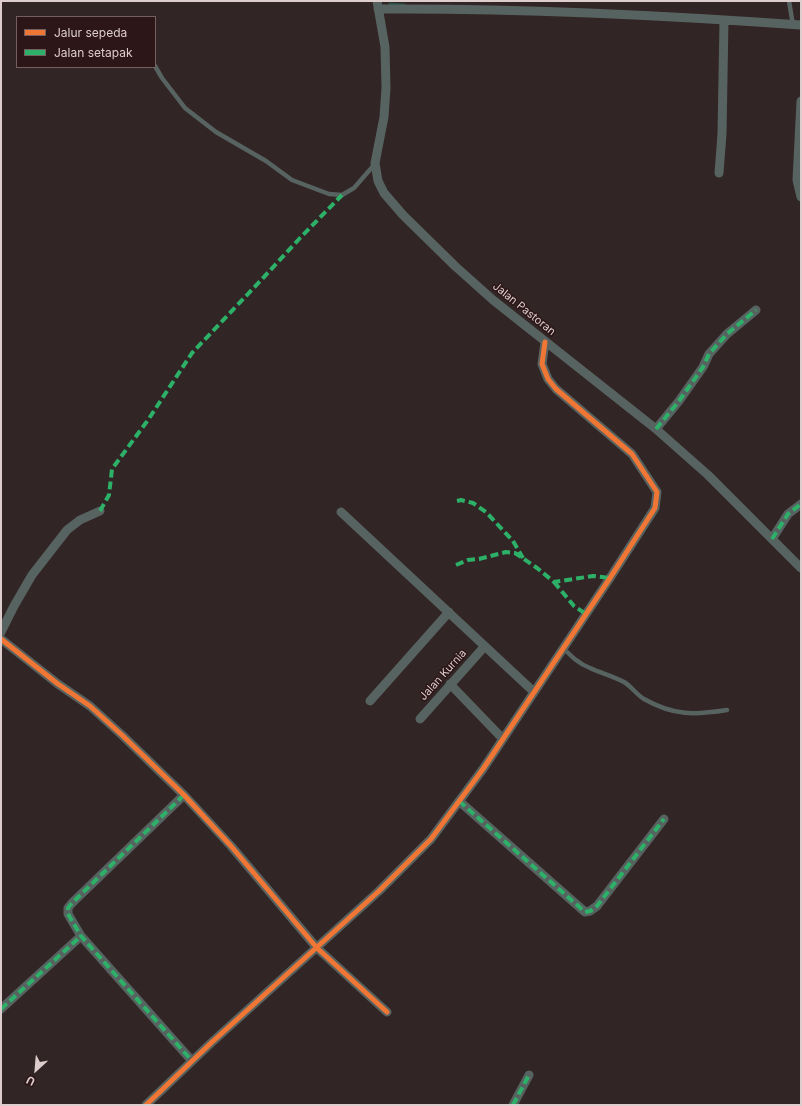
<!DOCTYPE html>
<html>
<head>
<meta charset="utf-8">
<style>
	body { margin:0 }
	#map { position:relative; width:802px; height:1106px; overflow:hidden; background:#322525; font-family:Inter,sans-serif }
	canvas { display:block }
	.frame { position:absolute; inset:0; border:2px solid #ddcdcd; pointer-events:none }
	.legend { position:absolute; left:16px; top:16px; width:140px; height:52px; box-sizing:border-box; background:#2d1617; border:1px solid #735f60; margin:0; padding:5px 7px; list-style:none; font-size:12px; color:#ddcdcd }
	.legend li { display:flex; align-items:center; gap:8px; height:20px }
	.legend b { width:20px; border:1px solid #735f60 }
	.north { position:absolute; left:16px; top:1050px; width:40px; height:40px; -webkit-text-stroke:3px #2d1617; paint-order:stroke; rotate:206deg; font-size:11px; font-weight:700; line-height:16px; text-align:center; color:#ddcdcd }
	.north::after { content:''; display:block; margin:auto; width:14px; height:18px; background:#ddcdcd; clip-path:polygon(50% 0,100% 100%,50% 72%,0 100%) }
</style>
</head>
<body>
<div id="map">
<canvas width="802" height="1106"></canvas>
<div class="frame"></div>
<ul class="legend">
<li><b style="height:5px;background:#f07635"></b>Jalur sepeda</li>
<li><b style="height:5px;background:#2db169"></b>Jalan setapak</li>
</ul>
<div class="north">U</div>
</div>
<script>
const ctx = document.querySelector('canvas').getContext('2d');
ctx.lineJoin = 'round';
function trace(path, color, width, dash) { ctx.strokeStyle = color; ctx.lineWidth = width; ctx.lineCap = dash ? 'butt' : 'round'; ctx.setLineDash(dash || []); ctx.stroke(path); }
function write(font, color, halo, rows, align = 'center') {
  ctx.font = font + ' Inter,sans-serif'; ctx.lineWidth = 3; ctx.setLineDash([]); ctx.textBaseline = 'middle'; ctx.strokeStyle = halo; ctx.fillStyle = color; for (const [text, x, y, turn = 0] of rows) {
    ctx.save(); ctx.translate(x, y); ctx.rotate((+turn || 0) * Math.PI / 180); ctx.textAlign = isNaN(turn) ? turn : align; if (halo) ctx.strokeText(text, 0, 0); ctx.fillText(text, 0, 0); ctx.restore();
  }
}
trace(new Path2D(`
	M390,4L404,5`), '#294f47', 3);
trace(new Path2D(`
	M789,1L793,25
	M155,66L162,78L185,108L216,132L266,161L292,180L329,194L342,195L354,188L374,165
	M563,648C571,656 579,664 590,668C601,673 613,676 624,682C631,686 637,695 644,699C674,716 695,715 727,710`), '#576360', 4.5);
trace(new Path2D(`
	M377,1L385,47L386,88L384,117L375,163L378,181L384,193L403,215L455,266L493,300L656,429L708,475L801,568
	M378,9C519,8 661,15 801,25
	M801,101L797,180L801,197
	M719,173L722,134L724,20
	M656,429L679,401L703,367L709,354L727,334L756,310
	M341,512L534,692
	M772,539L788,514L801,504
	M1,632L14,606L32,575L67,530L80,520L100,511
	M1,639L58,684L90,706L123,736L184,795L231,846L317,948L387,1012
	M450,684L503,739
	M370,701L449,612
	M420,719L484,647
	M184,795L72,903L68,908V914L81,936L192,1061
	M459,801L585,912L590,911L597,906L664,819
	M1,1009L81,936
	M146,1105L211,1043L379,891L431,839L483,769L610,578L655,508L657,492L632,454L556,389L548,379L542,364L545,342
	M513,1105L529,1075`), '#576360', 9);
trace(new Path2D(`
	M656,429L679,401L703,367L709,354L727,334L756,310
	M457,501L461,500L473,503L486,512L513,541L523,558
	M100,511L109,495L112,469L148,420L192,353L264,277L300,238L342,195
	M772,539L788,514L801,504
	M456,565L468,560L479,559L506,552L515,553L537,568L554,582L593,576L610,578
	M554,582L574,606L586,614
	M184,795L72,903L68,908V914L81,936L192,1061
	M459,801L585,912L590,911L597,906L664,819
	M1,1009L81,936
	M513,1105L529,1075`), '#2db169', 4, [8, 4]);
trace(new Path2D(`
	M1,639L58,684L90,706L123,736L184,795L231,846L317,948L387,1012
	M146,1105L211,1043L379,891L431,839L483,769L610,578L655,508L657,492L632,454L556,389L548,379L542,364L545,342`), '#f07635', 5);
write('11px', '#ddcdcd', '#2d1617', [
	["Jalan Pastoran",524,309,39],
	["Jalan Kurnia",443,675,-48]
]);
</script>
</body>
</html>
